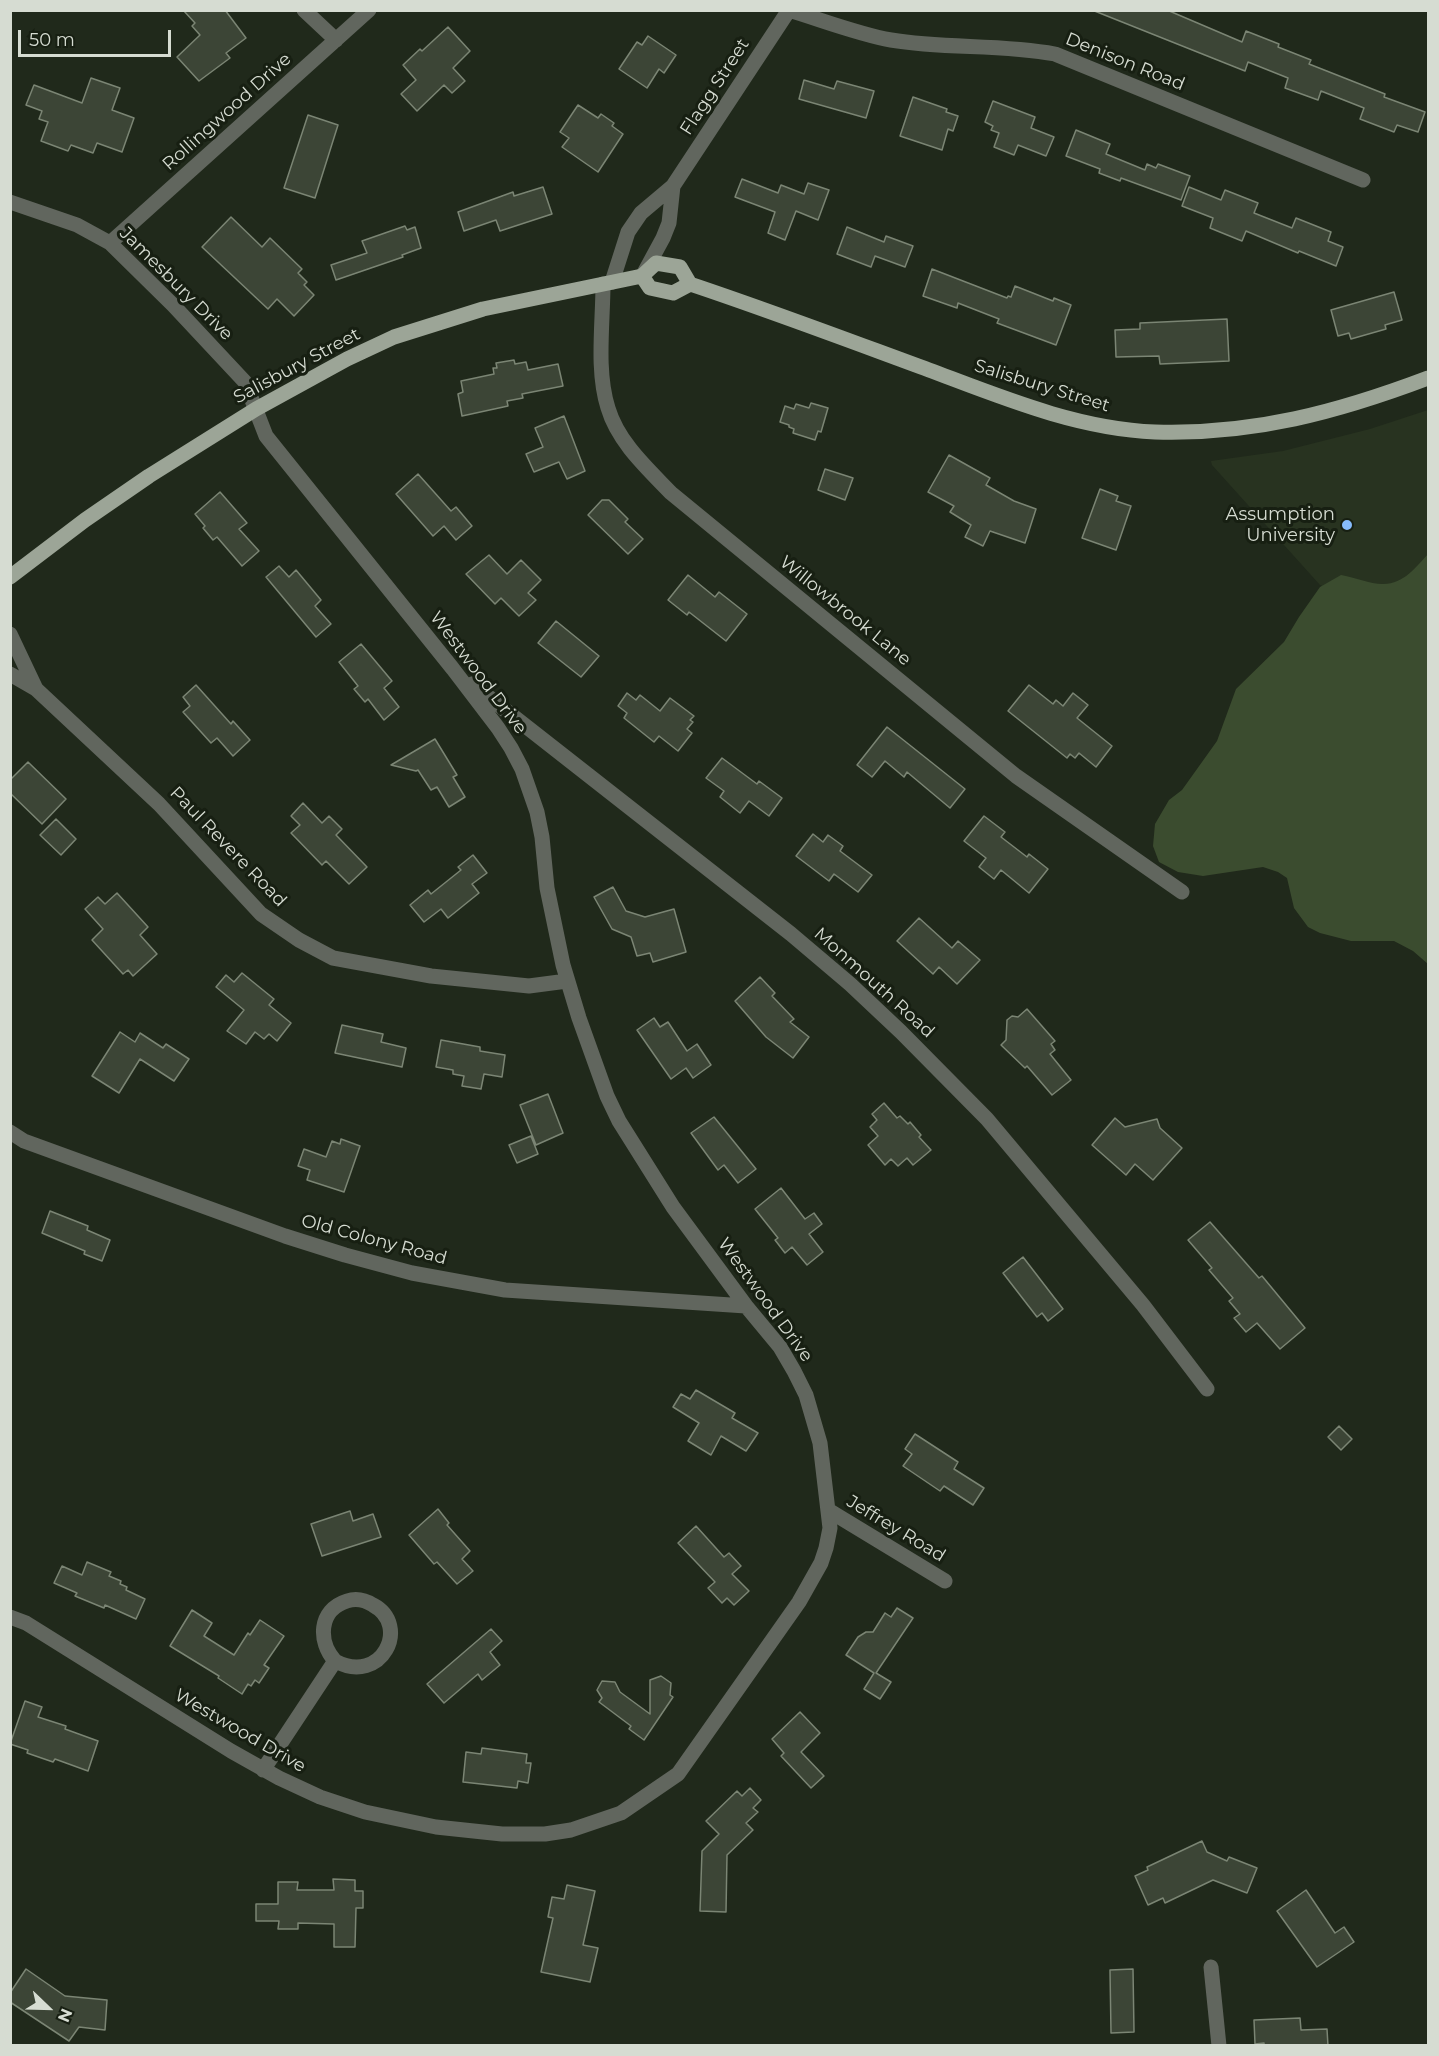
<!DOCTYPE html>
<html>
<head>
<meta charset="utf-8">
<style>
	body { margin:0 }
	#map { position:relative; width:1439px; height:2056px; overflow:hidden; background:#20291b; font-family:Montserrat,sans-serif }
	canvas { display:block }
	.frame { position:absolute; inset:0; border:12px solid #d6dcd2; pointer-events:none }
	.north { position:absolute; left:18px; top:1978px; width:60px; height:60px; -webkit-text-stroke:4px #171f12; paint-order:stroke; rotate:113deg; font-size:16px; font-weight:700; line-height:24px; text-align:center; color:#d6dcd2 }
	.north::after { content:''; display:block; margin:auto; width:21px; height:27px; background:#d6dcd2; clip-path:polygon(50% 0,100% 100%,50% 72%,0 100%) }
	.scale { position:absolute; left:18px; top:30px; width:153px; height:27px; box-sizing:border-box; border:3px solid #d6dcd2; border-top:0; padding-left:8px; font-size:18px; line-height:21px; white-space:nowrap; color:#d6dcd2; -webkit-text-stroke:4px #171f12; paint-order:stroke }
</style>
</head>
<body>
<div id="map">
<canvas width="1439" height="2056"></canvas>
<div class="frame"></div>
<div class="north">N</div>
<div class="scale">50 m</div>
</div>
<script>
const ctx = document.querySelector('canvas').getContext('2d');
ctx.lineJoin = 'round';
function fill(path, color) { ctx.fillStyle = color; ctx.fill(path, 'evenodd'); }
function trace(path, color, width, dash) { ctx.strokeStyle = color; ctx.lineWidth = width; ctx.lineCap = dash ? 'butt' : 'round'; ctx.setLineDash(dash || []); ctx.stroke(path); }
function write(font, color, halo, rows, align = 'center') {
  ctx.font = font + ' Montserrat,sans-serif'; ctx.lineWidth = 6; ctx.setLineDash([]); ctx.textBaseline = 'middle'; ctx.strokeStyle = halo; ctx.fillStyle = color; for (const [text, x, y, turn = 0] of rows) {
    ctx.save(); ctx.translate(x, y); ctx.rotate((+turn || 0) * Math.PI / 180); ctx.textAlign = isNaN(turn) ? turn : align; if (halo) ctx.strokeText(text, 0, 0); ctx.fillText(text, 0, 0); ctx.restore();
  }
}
fill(new Path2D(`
	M1428,410V636L1320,585L1212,465L1211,461L1283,451L1370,429Z`), '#283320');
fill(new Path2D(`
	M1428,554V964L1413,951L1394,941H1351L1320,933L1308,927L1294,908L1287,878L1278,872L1263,867L1203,876L1178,872L1159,862L1153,846L1155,824L1169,800L1182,790L1217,741L1236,689L1284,642L1299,617L1320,587L1341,575C1353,577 1371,584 1382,584C1403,585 1416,567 1428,554Z`), '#3b4c2f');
const building = new Path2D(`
	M183,10H225L246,38L226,53L230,58L199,81L177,57L200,35L192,26L195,23Z
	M1092,10H1167L1242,42L1246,31L1279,44L1278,47L1311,60L1309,64L1385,94L1384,97L1425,112L1418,132L1397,125L1394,132L1360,119L1364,108L1321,91L1318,100L1285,88L1288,78L1248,62L1245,71Z
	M448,27L470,51L453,68L465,81L452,93L444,85L417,111L401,94L416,80L403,65L420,49L422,51Z
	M648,36L676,55L664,73L659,69L647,88L619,69L637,42L642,45Z
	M91,78L120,88L112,110L134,118L122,152L97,143L93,153L71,145L68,151L41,141L48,122L39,119L42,111L26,105L34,85L82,103Z
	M804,80L834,89L837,81L874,91L866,118L799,99Z
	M913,97L947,109L946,112L958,116L953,131L948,129L942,150L900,136Z
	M993,101L1035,117L1031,128L1054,137L1046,156L1018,145L1014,155L994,147L999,133L991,130L993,126L985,122Z
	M578,105L598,118L601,114L614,123L612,126L623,134L598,172L562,147L569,138L560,132Z
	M308,115L338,125L315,198L284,188Z
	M1076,130L1110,144L1106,154L1145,170L1147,164L1156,168L1158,164L1190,176L1181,200L1121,178L1120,181L1099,173L1100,169L1066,156Z
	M742,179L778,193L781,185L804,194L808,183L829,190L818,220L796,211L785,240L768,233L775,212L735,197Z
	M543,187L552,214L500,231L496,220L464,231L458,212L513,192L514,196Z
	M1189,187L1221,200L1225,190L1258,203L1254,213L1292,228L1296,218L1331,232L1328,241L1343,247L1336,266L1299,251L1298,253L1246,231L1242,241L1210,228L1213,218L1182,206Z
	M231,217L262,247L270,238L302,269L298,273L307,282L304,285L314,295L294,316L277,299L268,309L202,247Z
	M405,226L407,230L415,227L421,248L402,255L403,257L336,280L331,265L367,253L362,241Z
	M847,227L884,242L886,236L913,246L905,267L875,256L871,267L837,254Z
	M932,269L1007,298L1008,296L1011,297L1015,286L1053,301L1054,298L1071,305L1056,345L997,323L999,319L958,303L957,308L923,296Z
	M1394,292L1402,320L1385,325L1386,329L1351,339L1349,333L1338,336L1331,310Z
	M1227,319L1229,361L1160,364L1159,356L1116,357L1115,330L1140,329V323Z
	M514,360L515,364L526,362L528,370L558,364L563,386L522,394L523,398L507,401L508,406L462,416L458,394L463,392L461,381L494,374L493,368H497L496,363Z
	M811,403L828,408L821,432L818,431L815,440L793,433L794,429L789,427V425L780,422L785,406L794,409L796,404L809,408Z
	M564,416L585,471L567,479L559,462L534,472L526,454L543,447L535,428Z
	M949,455L990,478L986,485L1014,501L1036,509L1025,543L990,531L983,546L965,537L971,525L950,512L954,506L928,492Z
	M825,469L853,478L845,500L818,490Z
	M418,474L451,511L456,507L472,526L456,540L444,526L433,536L396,494Z
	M1100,489L1118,496L1116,501L1131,506L1116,550L1082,538Z
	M220,492L247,523L239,529L259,551L242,566L217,537L213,540L203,528L205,526L195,514Z
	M602,500H609L628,519L625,522L643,539L628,554L588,515Z
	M489,555L507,574L521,560L541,580L528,593L536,600L519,616L501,598L495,604L466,574Z
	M279,566L289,577L296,570L321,600L315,606L331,624L316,637L266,577Z
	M688,575L715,597L719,592L747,614L726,641L689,612L687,615L668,600Z
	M556,621L599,656L581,677L538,643Z
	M361,644L392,681L384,688L399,707L384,720L368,699L365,702L354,689L358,686L339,662Z
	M196,685L231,724L233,721L250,740L233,756L217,738L211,743L183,712L190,706L183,697Z
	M1029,685L1053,704L1056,700L1063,706L1073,693L1088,705L1077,718L1112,746L1096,767L1079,753L1075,758L1070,754L1067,758L1008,711Z
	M627,693L636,700L640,695L660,711L670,698L694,716L690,720L693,722L687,729L692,733L678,751L659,736L654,742L624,718L627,713L618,706Z
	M887,727L965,789L950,808L907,772L904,777L885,761L872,777L857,765Z
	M435,739L457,775L453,777L465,797L449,807L437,787L431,790L418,770L416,771L391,765Z
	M722,758L757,784L759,781L782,798L769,816L749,801L740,813L720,797L724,791L706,778Z
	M28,762L66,799L42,824L10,793V780Z
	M303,803L322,823L329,816L342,829L336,835L367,867L349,884L326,861L322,865L291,833L300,825L291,816Z
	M984,816L1005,832L1001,837L1027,857L1029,854L1048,869L1029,893L1001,870L994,879L979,867L986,858L964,841Z
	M56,819L76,839L61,855L40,835Z
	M813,834L823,842L828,835L843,846L840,851L872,875L858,892L834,874L829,881L796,856Z
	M473,855L487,873L472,884L479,893L448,918L441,909L424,922L410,905L428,890L431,894L461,870L458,867Z
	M613,887L626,911L645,917L674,909L686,952L653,962L650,953L637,956L631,937L612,929L594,897Z
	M117,893L148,927L140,935L157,954L133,976L128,970L123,974L92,940L103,929L85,909L98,897L105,904Z
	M919,918L952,948L958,941L980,960L957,984L939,967L933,974L897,941Z
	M242,973L274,999L269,1005L291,1023L277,1041L269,1034L264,1039L255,1032L246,1044L227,1031L244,1010L216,987L226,975L234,982Z
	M760,977L775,993L772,996L794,1019L790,1022L809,1037L793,1058L766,1037L735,1001Z
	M1027,1009L1055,1041L1051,1044L1055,1050L1050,1054L1071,1080L1052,1095L1027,1066L1025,1068L1001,1045L1006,1040L1007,1020L1012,1016L1018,1017Z
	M654,1018L660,1027L668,1022L687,1051L697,1044L711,1065L693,1078L686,1068L671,1079L637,1030Z
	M342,1025L383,1034L381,1042L406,1048L402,1067L335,1053Z
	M120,1032L135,1042L140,1033L163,1048L166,1044L189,1059L174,1081L140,1059L119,1093L92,1076Z
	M441,1040L480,1047V1051L505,1055L502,1077L484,1074L481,1089L462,1086L464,1076L453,1074V1070L436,1067Z
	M548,1094L563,1133L536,1145L520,1105Z
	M884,1103L897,1118L900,1116L908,1124L910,1122L921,1135L919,1137L931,1150L913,1165L907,1158L898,1166L891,1159L885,1165L868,1145L878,1136L870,1127L877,1120L872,1114Z
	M714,1117L756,1169L738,1183L724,1165L718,1170L691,1133Z
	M1115,1118L1125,1127L1157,1119L1160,1128L1182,1148L1153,1180L1135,1164L1126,1175L1092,1145Z
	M531,1136L538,1154L517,1163L509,1145Z
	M341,1139L360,1146L344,1192L307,1180L310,1170L298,1166L304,1149L326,1157L332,1141L340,1144Z
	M781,1188L805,1219L814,1213L822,1224L809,1234L823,1252L807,1265L792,1247L785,1253L775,1240L778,1238L755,1209Z
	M50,1211L88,1226L87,1230L110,1240L102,1261L84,1254L85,1251L42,1233Z
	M1210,1222L1259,1278L1262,1276L1305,1328L1280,1349L1257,1323L1246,1332L1234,1318L1240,1314L1229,1301L1233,1298L1209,1270L1212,1268L1188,1240Z
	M1023,1257L1063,1309L1048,1321L1042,1313L1037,1317L1003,1273Z
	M696,1390L735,1413L732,1418L758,1433L746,1451L721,1436L711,1455L688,1441L699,1423L673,1407L681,1394L690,1399Z
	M1339,1426L1352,1439L1341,1450L1328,1437Z
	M915,1434L958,1462L954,1469L984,1488L973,1505L944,1486L940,1491L903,1466L912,1454L905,1449Z
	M438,1509L449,1523L447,1525L470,1551L462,1559L473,1571L457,1584L437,1562L434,1564L409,1535Z
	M350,1511L353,1521L373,1514L381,1537L322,1556L311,1524Z
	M696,1526L724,1557L729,1553L741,1566L732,1574L749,1591L734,1605L727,1598L722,1603L708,1588L715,1582L678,1543Z
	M87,1562L111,1572L109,1576L121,1581L120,1584L127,1587L126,1590L145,1599L136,1619L105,1605L104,1608L75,1596L77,1593L54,1583L62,1566L82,1575Z
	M897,1608L913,1618L876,1673L891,1682L880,1699L864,1689L874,1673L846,1655L858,1637L866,1632H873L885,1613L891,1617Z
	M192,1610L212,1623L204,1636L234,1655L248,1633L250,1635L260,1620L284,1636L264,1665L269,1668L259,1683L255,1680L251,1686L248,1684L242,1694L218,1678L219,1676L170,1646Z
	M491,1629L502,1641L490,1652L500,1665L482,1680L478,1674L444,1703L427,1684Z
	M661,1676L671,1683L670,1695L673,1697L644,1740L629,1729L631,1726L599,1702L602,1698L597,1690L602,1681L615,1682L620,1692L650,1714V1680Z
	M25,1701L42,1707L38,1717L66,1726L65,1729L98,1741L88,1771L55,1759L53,1762L27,1753L28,1750L10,1744Z
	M800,1712L820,1733L801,1752L824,1776L811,1788L781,1756L784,1753L772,1739Z
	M482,1748L527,1754L526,1763H531L528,1783L518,1781L517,1788L463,1782L466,1752L481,1754Z
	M750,1788L761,1800L753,1808L758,1812L746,1823L753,1830L727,1855L726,1912L700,1911L702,1851L719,1834L706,1821L737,1791L742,1796Z
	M1202,1841L1207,1852L1227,1861L1229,1857L1257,1868L1247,1893L1213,1880L1165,1903L1163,1898L1148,1905L1135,1876L1148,1870L1147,1867Z
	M333,1879L355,1880V1891H363V1908H356L355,1947H334V1924L298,1923V1929H278L279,1921H256V1904H278V1882H298L297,1890H334Z
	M567,1885L595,1891L583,1945L598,1948L590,1982L541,1972L553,1918L548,1917L552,1897L564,1899Z
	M1306,1890L1335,1933L1344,1927L1354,1942L1317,1967L1277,1911Z
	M26,1969L65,1996L107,2000L105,2030L79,2027L69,2041L10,2002V1993Z
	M1133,1969L1134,2032L1111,2033L1110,1970Z
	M1300,2018L1301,2030L1327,2029L1328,2046H1264V2043L1255,2044L1254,2020Z`);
fill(building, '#3c4536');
trace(building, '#7b8574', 1.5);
trace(new Path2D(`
	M304,10L336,40
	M789,10C822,20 858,34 891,40C945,49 1001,44 1055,54L1363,180
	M10,202L77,225L110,243L173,305L245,382L266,436L453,669L498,728L511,748L522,769L537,812L542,837L547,888L563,965L579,1018L607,1096L619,1121L673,1207L746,1306L780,1347L794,1371L806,1395L820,1443L830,1528L826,1548L821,1563L799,1602L678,1774L621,1813L571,1830L545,1834H502L436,1827L365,1812L320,1797L279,1778L231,1751L26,1623L10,1617
	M110,243L369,10
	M644,273L663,238L669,223L673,186
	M612,282L628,232L641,213L673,186L789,10
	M603,284C603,323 596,371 608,408C618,442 647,468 671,493L1016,776L1182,892
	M10,634L36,689
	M10,674L36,689L159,804L261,914L299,940L333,958L431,976L529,986L567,981
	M472,684L791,934L850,984L901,1032L987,1119L1143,1305L1207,1389
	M10,1132L24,1141L285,1236L345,1255L412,1273L505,1290L746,1306
	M828,1510L945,1581
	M263,1770L335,1661C382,1686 411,1625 373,1605C365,1600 356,1598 347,1601C318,1610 318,1642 335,1661
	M1211,1967L1219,2046`), '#61665e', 15);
trace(new Path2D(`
	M690,284L673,293L650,288L642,276L656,263L680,267L690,284C771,311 850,341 929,370C1001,397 1077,429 1155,432C1253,435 1338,412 1428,378
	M10,577L85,520L149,476L256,409L347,359L394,337L483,309L642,276`), '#9ca597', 15);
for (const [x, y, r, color] of [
	[1347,525,6,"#86bbfb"]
]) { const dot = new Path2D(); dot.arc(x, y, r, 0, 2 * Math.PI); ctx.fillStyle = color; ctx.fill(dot); trace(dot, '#171f12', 2); }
write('18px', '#d6dcd2', '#171f12', [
	["Denison Road",1125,62,22],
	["Flagg Street",715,87,-57],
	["Rollingwood Drive",227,112,-42],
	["Jamesbury Drive",176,284,45],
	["Salisbury Street",297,366,-28],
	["Salisbury Street",1042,386,17],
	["Willowbrook Lane",845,611,39],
	["Westwood Drive",478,673,53],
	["Paul Revere Road",228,847,46],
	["Monmouth Road",874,983,42],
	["Old Colony Road",374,1240,15],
	["Westwood Drive",765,1300,54],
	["Jeffrey Road",896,1529,31],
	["Westwood Drive",240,1731,30]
]);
write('18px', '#d6dcd2', '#171f12', [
	["Assumption",1335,515],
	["University",1335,536]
], 'right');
</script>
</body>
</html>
